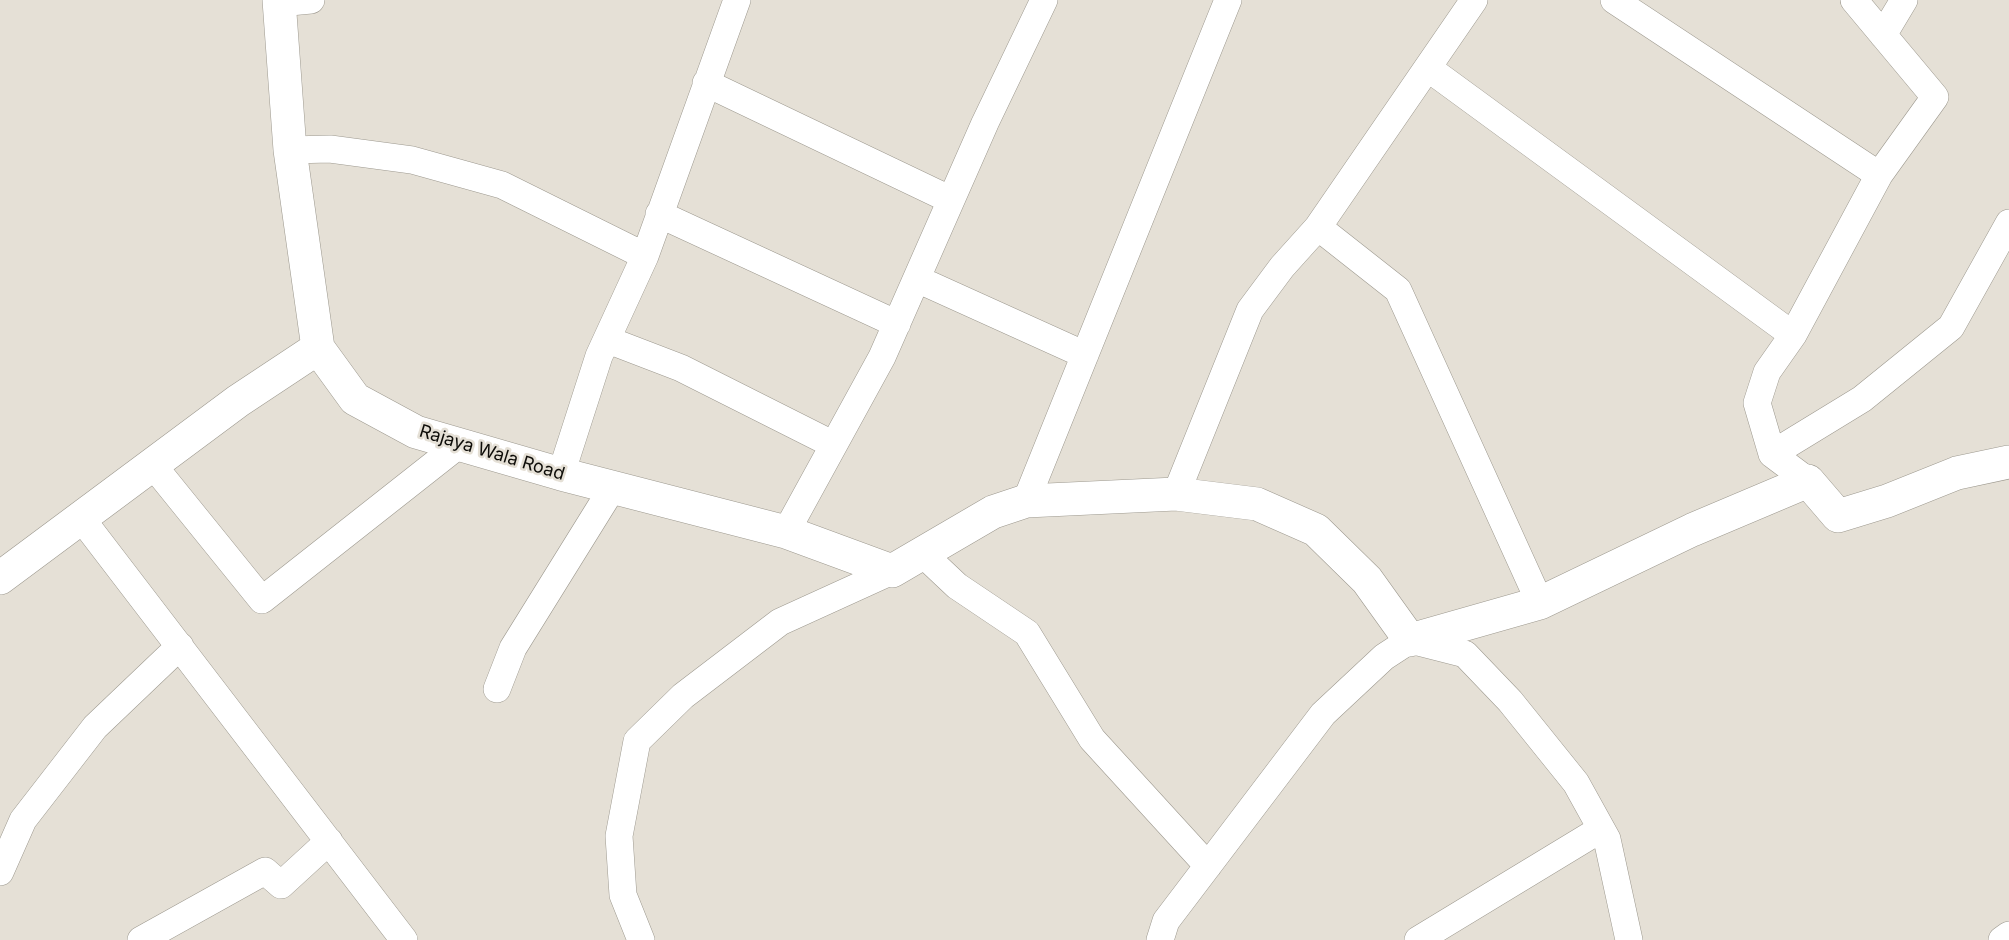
<!DOCTYPE html>
<html>
<head>
<meta charset="utf-8">
<style>
	body { margin:0 }
	canvas { display:block; background:#e5e0d6 }
</style>
</head>
<body>
<canvas width="2009" height="940"></canvas>
<script>
const ctx = document.querySelector('canvas').getContext('2d');
ctx.lineJoin = 'round';
function trace(path, color, width, dash) { ctx.strokeStyle = color; ctx.lineWidth = width; ctx.lineCap = dash ? 'butt' : 'round'; ctx.setLineDash(dash || []); ctx.stroke(path); }
function write(font, color, halo, rows, align = 'center') {
  ctx.font = font + ' Inter,sans-serif'; ctx.lineWidth = 5; ctx.setLineDash([]); ctx.textBaseline = 'middle'; ctx.strokeStyle = halo; ctx.fillStyle = color; for (const [text, x, y, turn = 0] of rows) {
    ctx.save(); ctx.translate(x, y); ctx.rotate((+turn || 0) * Math.PI / 180); ctx.textAlign = isNaN(turn) ? turn : align; if (halo) ctx.strokeText(text, 0, 0); ctx.fillText(text, 0, 0); ctx.restore();
  }
}
const minor = new Path2D(`
	M1614,0L1879,175
	M279,3L311,0
	M1883,35L1904,0
	M1428,68L1793,335
	M706,83L951,200
	M290,150L330,149L412,160L502,185L645,256
	M659,214L897,324
	M1318,227L1398,290L1540,603
	M917,279L1085,355
	M608,340L681,368L832,444
	M1772,454L1862,399L1951,327L2009,223
	M152,464L262,600L460,444
	M561,474L599,356L645,256L737,0
	M1808,481L1772,454L1757,403L1767,372L1793,335L1879,175L1935,97L1854,0
	M1176,494L1250,310L1282,267L1318,227L1474,0
	M1026,501L1228,0
	M81,518L404,940
	M786,532L882,357L985,123L1044,0
	M922,553L957,586L1027,633L1092,739L1208,866
	M497,689L513,648L613,487
	M0,872L23,820L95,727L180,646
	M141,940L265,871L281,885L329,841
	M641,940L623,895L619,836L637,741L683,696L780,622L892,571
	M1160,940L1166,921L1323,714L1384,657L1410,640L1465,654L1510,701L1576,783L1607,839L1629,940
	M1418,940L1601,829
	M2002,940L2009,935`);
const tertiary = new Path2D(`
	M279,0L290,150L318,348L355,399L416,432L561,474L786,532L892,571L993,512L1026,501L1176,494L1257,504L1316,530L1367,580L1410,640L1540,603L1692,530L1808,481L1838,516L1887,501L1957,473L2009,462
	M0,578L238,401L318,348`);
trace(minor, '#9d998f', 28);
trace(tertiary, '#9d998f', 34);
trace(minor, '#fff', 27);
trace(tertiary, '#fff', 33);
write('18px', '#0e0d09', '#e5e0d6', [
	["Rajaya Wala Road",492,453,17]
]);
</script>
</body>
</html>
